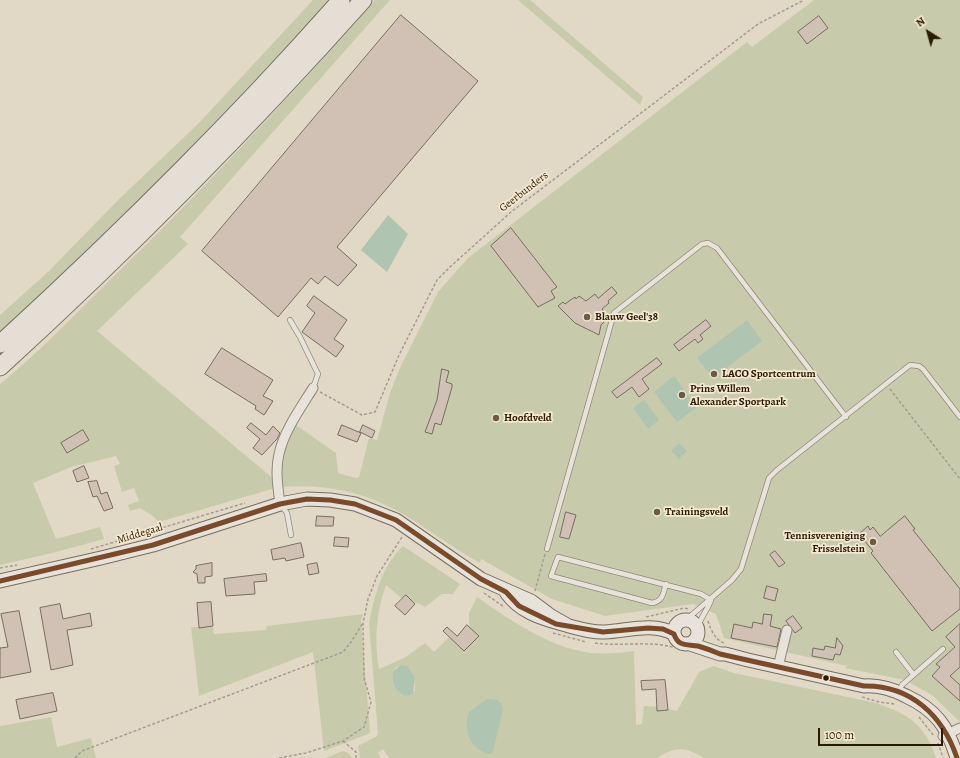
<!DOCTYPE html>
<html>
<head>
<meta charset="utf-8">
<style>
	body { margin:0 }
	#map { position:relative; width:960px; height:758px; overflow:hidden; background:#e2d8c6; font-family:Alegreya,serif }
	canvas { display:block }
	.north { position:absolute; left:908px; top:12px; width:40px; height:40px; -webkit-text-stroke:3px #f4e8d2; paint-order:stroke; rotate:323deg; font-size:11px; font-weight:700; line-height:16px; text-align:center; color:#2b1a01 }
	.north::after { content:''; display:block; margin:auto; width:14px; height:18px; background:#2b1a01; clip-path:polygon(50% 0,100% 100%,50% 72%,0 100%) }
	.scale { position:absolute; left:818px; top:728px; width:125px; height:18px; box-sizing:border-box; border:2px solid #2b1a01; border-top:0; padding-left:5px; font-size:12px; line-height:14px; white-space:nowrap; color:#2b1a01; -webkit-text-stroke:3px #f4e8d2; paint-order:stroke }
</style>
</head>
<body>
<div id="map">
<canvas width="960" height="758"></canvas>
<div class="north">N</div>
<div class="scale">100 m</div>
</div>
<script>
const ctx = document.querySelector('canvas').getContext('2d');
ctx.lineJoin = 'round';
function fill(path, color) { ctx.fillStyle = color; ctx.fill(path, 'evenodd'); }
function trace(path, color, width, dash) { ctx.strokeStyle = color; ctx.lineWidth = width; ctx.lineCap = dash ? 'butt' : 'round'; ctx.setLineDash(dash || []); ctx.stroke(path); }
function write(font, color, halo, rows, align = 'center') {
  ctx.font = font + ' Alegreya,serif'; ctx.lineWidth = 3.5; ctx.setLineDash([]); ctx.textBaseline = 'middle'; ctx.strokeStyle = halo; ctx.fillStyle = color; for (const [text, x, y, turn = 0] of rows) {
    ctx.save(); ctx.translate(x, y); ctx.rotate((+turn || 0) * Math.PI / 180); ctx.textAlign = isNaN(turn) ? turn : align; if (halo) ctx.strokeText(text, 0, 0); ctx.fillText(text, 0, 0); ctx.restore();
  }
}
fill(new Path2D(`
	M313,0H330L160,180L102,238L0,332V315L49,271L120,198L199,123Z
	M375,0H390L180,237L188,244L97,331L275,480V488L159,522L153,516L140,508L130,511L128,505L139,501L134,488L122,492L114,466L120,464L116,456L71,467L33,483L56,539L100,527L104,539L52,553L0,565V384C39,353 74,315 110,280C202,191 290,97 375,0Z
	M518,0H530L643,97L640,105Z
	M814,0H960V722L932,695L905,680L845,668L847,666L724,638L716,614L693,604L605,616L552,599L481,559L480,563C450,547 424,525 394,509C358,490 320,484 281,487C282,458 282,451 296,425L336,453L338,473L356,478L359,477L369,438L377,440L390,393L399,370L438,292L468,258L747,42L752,47Z
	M403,546L460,584L453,594H442L425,607L418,603L406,602L386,585C376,612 374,641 379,669L404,658L425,643L434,652L449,637L453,640L458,634L461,636L469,627V613L477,597C510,620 550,648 591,653C606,654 620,653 634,651L636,725L642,724L644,706L662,707L677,711L699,672L714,666L734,673L876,703C908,714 925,724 936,758H704C685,747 676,746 658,758H389L383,749L378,753L381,758H360L358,746L377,736L378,734L369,624C374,596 382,566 403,546ZM400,665C413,668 416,677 415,690L413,693L406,696L395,668Z
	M363,614L361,620L370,732L368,734L324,751L313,652L199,696L191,627H213L214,634L266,630L267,626Z
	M51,717L57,747L91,738L96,758H0V726Z
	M343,751L348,753L352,758H325Z`), '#c8cbab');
fill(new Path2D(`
	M388,215L408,234L387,272L361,250Z
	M747,320L762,341L713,378L697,358Z
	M674,376L697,407L677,422L654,392Z
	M644,400L659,420L648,429L633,408Z
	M679,443L687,451L679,459L671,451Z
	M400,665L407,666L415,677L413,694L406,696C395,691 392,684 393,672Z
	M487,699L498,700L502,705L503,709L493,752L491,754C471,752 462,729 469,712Z`), '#b0c4b2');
const building = new Path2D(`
	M401,15L478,81L337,247L357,265L338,286L325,276L318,284L311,278L278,317L202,251Z
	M819,16L828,28L807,44L798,32Z
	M511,228L557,287L551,291L555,298L538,307L491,246Z
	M612,287L617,293L608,301L609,303L602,309L605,313L603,320L604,322L601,325L599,335L575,323L558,306L563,302L565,304L575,297L576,299L579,296L586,301L595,294L598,298Z
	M314,296L347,320L334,339L344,346L336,357L302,332L315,313L307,306Z
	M706,320L711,326L700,335L703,339L698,343L695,339L679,351L674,345Z
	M222,348L273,380L263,396L273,401L264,415L255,409L256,406L205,374Z
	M657,358L662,364L642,379L649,389L639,397L632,387L617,398L612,392Z
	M442,369L449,371L446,382L452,384V387L441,425L435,423L432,434L425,432L437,400Z
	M251,423L266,435L273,426L280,433L277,439L262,455L253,448L260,439L247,428Z
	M342,425L361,433L357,442L338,435Z
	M363,425L375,431L372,438L360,432Z
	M83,430L89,440L67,453L61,443Z
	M84,466L89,478L77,482L73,471Z
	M97,481L101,494L107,492L113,508L104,511L97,496L93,497L88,482Z
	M566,512L576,515L569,539L560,537Z
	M317,516L334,517L333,526H316Z
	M905,516L915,529L913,530L960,589V609L932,631L871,553L873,551L859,534L868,526L870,530L873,527L880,536Z
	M335,537L349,538L348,547L334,546Z
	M301,543L304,557L286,561L285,558L273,560L271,550Z
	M775,551L785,563L779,567L770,555Z
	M212,563V576L205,577V583H198L197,574L193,572L196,569V566Z
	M317,563L319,573L309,575L307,565Z
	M266,574L267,581L254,582L255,594L226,596L224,579Z
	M767,586L778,589L775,601L764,598Z
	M406,595L415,604L405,615L395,606Z
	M211,602L213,626L199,628L197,603Z
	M60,604L63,619L90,613L92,626L67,630L73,665L51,670L40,608Z
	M19,611L31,672L0,678V648L8,647L1,614Z
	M764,614L772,615L770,626L781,629L777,647L731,638L734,624L752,628L753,622L762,624Z
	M793,616L802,628L795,633L786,621Z
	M960,624V667L950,676L960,685V701L932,676L940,667L936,664L955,647L946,637Z
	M467,625L479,636L464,651L443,631L447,627L457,636Z
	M837,638L843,646L840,655L835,654L833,660L812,656L813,648L824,650L825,646L835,648Z
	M665,680L668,710L657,711L656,689L642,690L641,681Z
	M53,693L57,711L20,719L16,700Z`);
fill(building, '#d1c1b5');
trace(building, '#766e61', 1);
const lane = new Path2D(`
	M290,320L300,337L318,374L313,388
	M281,505L287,513L291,535
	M547,549L614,313L702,244L708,243L717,248L846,417
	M666,584C663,594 663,601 652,603L551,576L558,557L701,594L711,600
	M686,620L732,580L741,569L769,478L777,470L910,365L919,366L923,369L960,417
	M698,628C700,617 708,610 711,600
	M896,652L913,674
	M899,691L902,685L943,649`);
const street = new Path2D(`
	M280,504C278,488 275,470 279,454C284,431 300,409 313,388
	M778,667L787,630
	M943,736L960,728`);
const secondary = new Path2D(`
	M0,581L101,558L153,545L280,504L307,499L330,500L355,504L396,520L481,579L531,601L551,616L567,625
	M506,592C521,614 545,619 569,626C580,629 593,633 605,632C627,631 654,622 674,634
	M674 632a12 12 0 1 1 24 0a12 12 0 1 1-24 0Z
	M690,644L720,654H725L748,660L864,686C878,685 892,689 906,696C936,710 948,727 957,758`);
const highway = new Path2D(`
	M0,344C119,235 234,121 341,0
	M0,367C127,251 249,128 363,0`);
trace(lane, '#90887b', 6);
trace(street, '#90887b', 11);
trace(secondary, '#766e61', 15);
trace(highway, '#766e61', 19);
trace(new Path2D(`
	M890,389L960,479
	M320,392L362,415L375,412L399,355L437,280L450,267L511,212L758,24L804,0
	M91,549L245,503
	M0,568L17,565
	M535,591L545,554
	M484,593L504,607
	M646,617L684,608L689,609
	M708,621C711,630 715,640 724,643
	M553,633L586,642
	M595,643C622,647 656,639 681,650
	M862,697L879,702L895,704
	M919,717L934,736
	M343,741L356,752V758
	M938,743L943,758
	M75,758L82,751L343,652L351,642L363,623
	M279,758L306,753L343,741L364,727L371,702L364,678L363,623L368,599L377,576L402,537`), '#a39d93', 1.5, [3, 2]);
trace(lane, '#e8e3da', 4.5);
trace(street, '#e8e3da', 9);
trace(secondary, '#e8e3da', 13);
trace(highway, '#e4ded4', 17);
trace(new Path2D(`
	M0,581L153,545L280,504L307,499L330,500L355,504L396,520L481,579L506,592L519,606L556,624L603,632L648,628L663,629L674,634C678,647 687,644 698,646C705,648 713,651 720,654L864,686C911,685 943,716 957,758`), '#7a4b2a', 5);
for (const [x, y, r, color] of [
	[587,317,4,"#6b5c46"],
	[714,374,4,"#6b5c46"],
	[682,395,4,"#6b5c46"],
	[496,418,4,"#6b5c46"],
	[657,512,4,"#6b5c46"],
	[873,542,4,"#6b5c46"],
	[826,678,3.5,"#2b1a01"]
]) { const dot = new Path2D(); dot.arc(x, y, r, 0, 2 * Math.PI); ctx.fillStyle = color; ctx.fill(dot); trace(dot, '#f4e8d2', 1.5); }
write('11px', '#2b1a01', '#f4e8d2', [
	["Geerbunders",524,192,-38],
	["Middegaal",140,534,-17]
]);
write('bold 11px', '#2b1a01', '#f4e8d2', [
	["Blauw Geel'38",595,317],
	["LACO Sportcentrum",722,374],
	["Prins Willem",690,389],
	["Alexander Sportpark",690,402],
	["Hoofdveld",504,418],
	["Trainingsveld",665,512],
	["Tennisvereniging",865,536,"right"],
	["Frisselstein",865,549,"right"]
], 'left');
</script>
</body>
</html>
